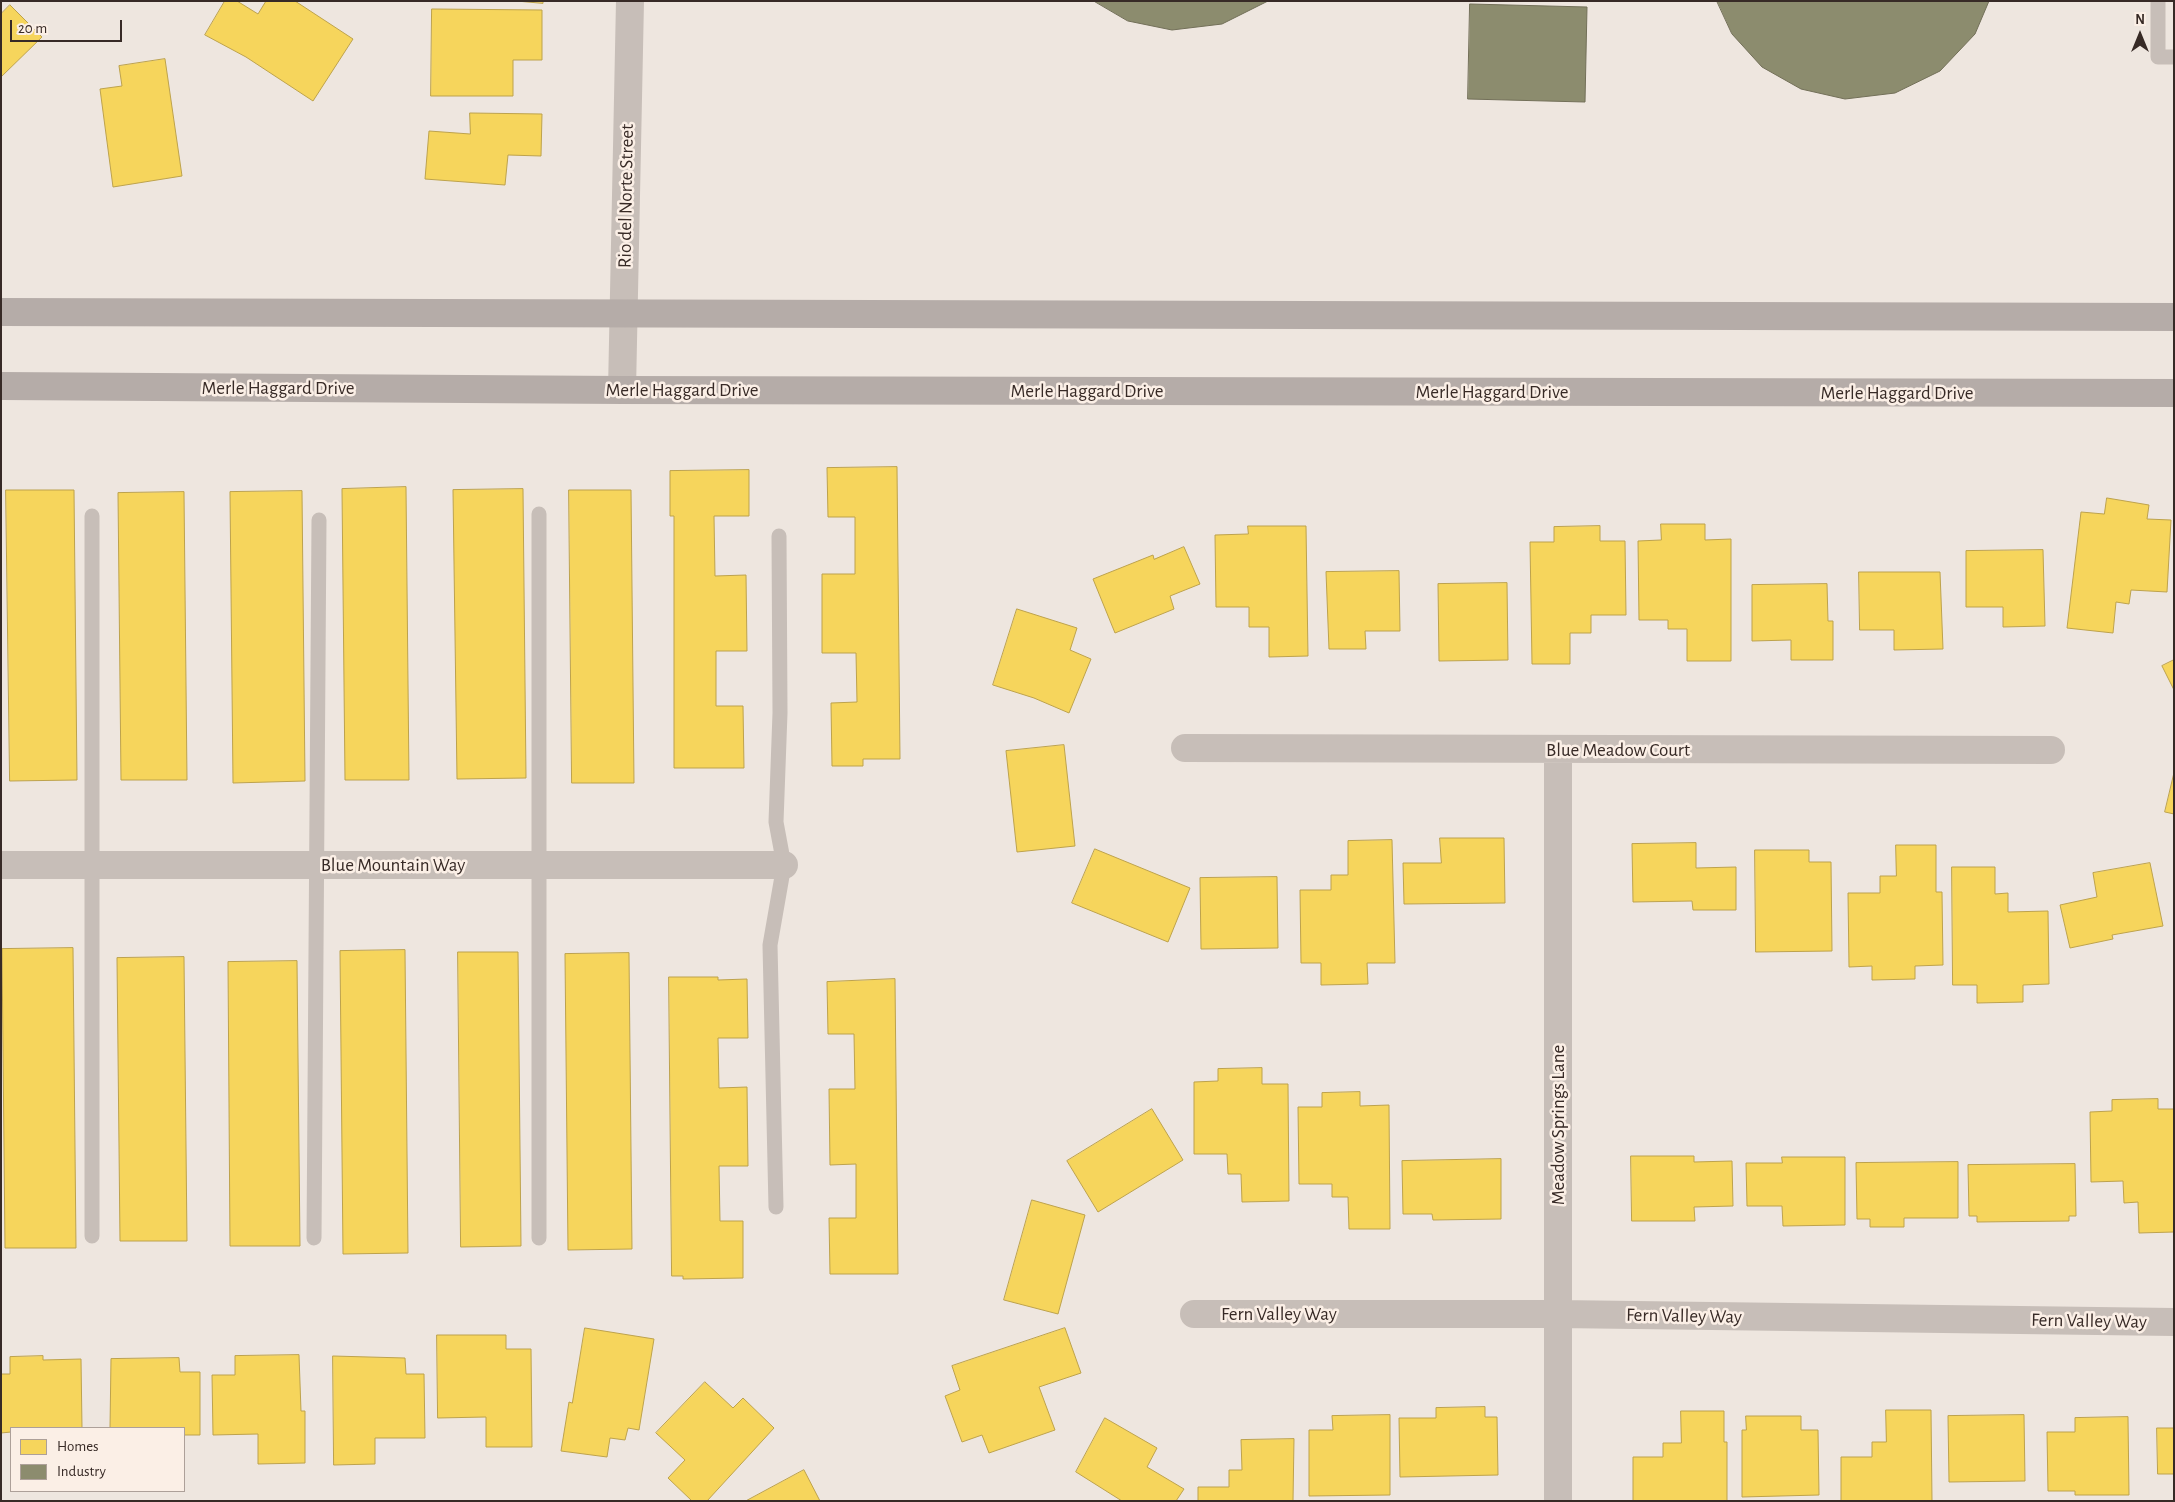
<!DOCTYPE html>
<html>
<head>
<meta charset="utf-8">
<style>
	body { margin:0 }
	#map { position:relative; width:2175px; height:1502px; overflow:hidden; background:#eee6df; font-family:"Alegreya Sans",sans-serif }
	canvas { display:block }
	.frame { position:absolute; inset:0; border:2px solid #372a26; pointer-events:none }
	.legend { position:absolute; left:10px; top:1427px; width:175px; height:65px; box-sizing:border-box; background:#fbefe6; border:1px solid #ada099; margin:0; padding:6px 9px; list-style:none; font-size:15px; color:#372a26 }
	.legend li { display:flex; align-items:center; gap:10px; height:25px }
	.legend b { width:25px; border:1px solid #ada099 }
	.north { position:absolute; left:2115px; top:10px; width:50px; height:50px; -webkit-text-stroke:4px #fbefe6; paint-order:stroke; rotate:0deg; font-size:14px; font-weight:700; line-height:20px; text-align:center; color:#372a26 }
	.north::after { content:''; display:block; margin:auto; width:18px; height:22px; background:#372a26; clip-path:polygon(50% 0,100% 100%,50% 72%,0 100%) }
	.scale { position:absolute; left:10px; top:20px; width:112px; height:22px; box-sizing:border-box; border:2px solid #372a26; border-top:0; padding-left:6px; font-size:15px; line-height:18px; white-space:nowrap; color:#372a26; -webkit-text-stroke:4px #fbefe6; paint-order:stroke }
</style>
</head>
<body>
<div id="map">
<canvas width="2175" height="1502"></canvas>
<div class="frame"></div>
<ul class="legend">
<li><b style="height:14px;background:#f6d55c"></b>Homes</li>
<li><b style="height:14px;background:#8c8c6e"></b>Industry</li>
</ul>
<div class="north">N</div>
<div class="scale">20 m</div>
</div>
<script>
const ctx = document.querySelector('canvas').getContext('2d');
ctx.lineJoin = 'round';
function fill(path, color) { ctx.fillStyle = color; ctx.fill(path, 'evenodd'); }
function trace(path, color, width, dash) { ctx.strokeStyle = color; ctx.lineWidth = width; ctx.lineCap = dash ? 'butt' : 'round'; ctx.setLineDash(dash || []); ctx.stroke(path); }
function write(font, color, halo, rows, align = 'center') {
  ctx.font = font + ' "Alegreya Sans",sans-serif'; ctx.lineWidth = 5; ctx.setLineDash([]); ctx.textBaseline = 'middle'; ctx.strokeStyle = halo; ctx.fillStyle = color; for (const [text, x, y, turn = 0] of rows) {
    ctx.save(); ctx.translate(x, y); ctx.rotate((+turn || 0) * Math.PI / 180); ctx.textAlign = isNaN(turn) ? turn : align; if (halo) ctx.strokeText(text, 0, 0); ctx.fillText(text, 0, 0); ctx.restore();
  }
}
const homes = new Path2D(`
	M225,1H237L258,14L266,1H295L353,39L313,101L246,57L205,35Z
	M517,1H543V3Z
	M10,5L42,37L1,77V14Z
	M432,9L542,10V60H513V96H431Z
	M165,59L182,176L113,187L100,89L122,86L119,66Z
	M470,113L542,114L541,156L508,155L505,185L425,179L429,131L470,134Z
	M897,467L900,759H863V766H832L831,703L857,702L856,653H822V574H855V517H828L827,468Z
	M749,470V516H714L715,576L746,575L747,651H716V706H743L744,768H674V516H670V471Z
	M406,487L409,780H345L342,489Z
	M523,489L526,778L457,779L453,490Z
	M6,490H74L77,780L10,781Z
	M569,490H631L634,783H572Z
	M302,491L305,781L233,783L230,492Z
	M184,492L187,780H121L118,493Z
	M2107,498L2149,505L2147,519L2171,520L2167,592L2131,590L2129,604L2116,602L2113,633L2067,628L2081,512L2104,514Z
	M1661,524H1705V540L1731,539V661H1687V629H1668V620H1639L1638,541L1661,540Z
	M1248,526H1306L1308,656L1269,657V627H1249V607H1216L1215,535L1248,534Z
	M1600,526V541H1625L1626,615H1591V633H1570V664H1532L1530,542H1554V527Z
	M1184,547L1200,584L1170,596L1174,609L1115,633L1093,579L1153,555L1154,559Z
	M2043,550L2045,626L2003,627V607H1966V551Z
	M1399,571L1400,631H1365L1366,649H1329L1326,572Z
	M1859,572H1940L1943,649L1894,650V630H1860Z
	M1507,583L1508,660L1439,661L1438,584Z
	M1827,584L1828,621H1833V660H1791V640L1752,641V585Z
	M1017,609L1077,628L1070,650L1091,659L1069,713L1034,698L993,685Z
	M2174,660V690L2162,666Z
	M1064,745L1075,846L1017,852L1006,751Z
	M2174,773V814L2165,812Z
	M1440,838H1504L1505,903L1404,904L1403,863H1441Z
	M1392,840L1395,963H1367L1368,984L1321,985V963H1301L1300,890H1331V875H1348V841Z
	M1696,843V868L1736,867V910H1693L1692,901L1633,902L1632,844Z
	M1896,845H1936V892H1942L1943,965L1915,966V979L1872,980V966L1849,967L1848,893H1880V876H1896Z
	M1095,849L1190,888L1168,942L1072,903Z
	M1755,850H1809V862H1831L1832,951L1756,952Z
	M2150,863L2163,926L2112,935L2113,939L2070,948L2060,905L2097,897L2093,873Z
	M1952,867H1995V894L2008,893V912L2048,911L2049,984L2023,985V1002L1977,1003V985H1953Z
	M1277,877L1278,948L1201,949L1200,878Z
	M73,948L76,1248H5L2,949Z
	M405,950L408,1253L343,1254L340,951Z
	M458,952H518L521,1246L461,1247Z
	M629,953L632,1249L568,1250L565,954Z
	M184,957L187,1241H120L117,958Z
	M297,961L300,1246H230L228,962Z
	M669,977H718V980L747,979L748,1038H718L719,1088L747,1087L748,1166H719L720,1221H743V1278L683,1279V1276H672Z
	M895,979L898,1274H830L829,1218H856V1164L830,1165L829,1089H855L854,1034H828L827,982Z
	M1262,1068V1084H1288L1289,1201L1242,1202L1241,1174H1228L1227,1154H1194V1082L1218,1081V1069Z
	M1360,1092V1106L1389,1105L1390,1229H1349L1348,1197H1332V1184H1299L1298,1107H1322V1093Z
	M2158,1099V1109H2174V1232L2139,1233L2138,1202L2124,1203L2123,1181L2091,1182L2090,1112L2112,1111V1100Z
	M1152,1109L1183,1160L1098,1212L1067,1161Z
	M1631,1156H1694V1162L1732,1161L1733,1206L1694,1207L1695,1221H1632Z
	M1782,1157H1845V1225L1783,1226L1782,1206H1747L1746,1163H1782Z
	M1501,1159V1219L1433,1220L1432,1214H1403L1402,1161Z
	M1958,1162V1218H1904V1227H1870V1219H1857L1856,1163Z
	M2075,1164L2076,1216H2069V1221L1977,1222V1216H1969L1968,1165Z
	M1032,1200L1085,1215L1058,1314L1004,1300Z
	M585,1328L654,1339L639,1430L628,1428L625,1440L610,1438L607,1457L561,1451L569,1402L572,1403Z
	M1065,1328L1081,1373L1039,1387L1055,1430L989,1453L982,1435L962,1442L945,1396L960,1390L952,1366Z
	M437,1335H506V1349H531L532,1447H486V1417L438,1418Z
	M299,1355L301,1411H305V1463L258,1464V1434L213,1435L212,1375H235V1356Z
	M43,1356V1360L81,1359L82,1428H11V1432L1,1433V1374H10V1357Z
	M333,1356L405,1358L406,1374H424L425,1438H375V1464L334,1465Z
	M179,1358L180,1372H200V1435H184V1428H110L111,1359Z
	M705,1382L733,1408L743,1398L774,1428L707,1501H692L668,1478L685,1460L656,1433Z
	M1485,1407V1417H1497L1498,1475L1400,1477L1399,1418H1436V1408Z
	M1886,1410H1931L1932,1501H1841V1457H1872V1442H1886Z
	M1681,1411H1724V1442H1727V1501H1633V1457H1663V1443H1681Z
	M1390,1415V1495L1309,1496V1430H1333L1332,1416Z
	M2024,1415L2025,1481L1949,1482L1948,1416Z
	M1746,1416H1801V1430H1818L1819,1495L1742,1497V1430H1746Z
	M2128,1417L2129,1495H2075V1491H2048L2047,1432H2075V1418Z
	M1105,1418L1157,1448L1147,1467L1184,1489L1176,1501H1122L1076,1472Z
	M2157,1428H2174V1474H2158Z
	M1294,1439L1293,1501H1198V1487H1229V1470H1242L1241,1440Z
	M804,1470L820,1501H746Z`);
fill(homes, '#f6d55c');
trace(homes, '#bda24c', 1);
const industry = new Path2D(`
	M1094,1H1268L1222,24L1172,30L1128,21Z
	M1717,1H1989L1975,34L1940,71L1895,93L1845,99L1801,89L1762,67L1732,34Z
	M1470,4L1587,7L1585,102L1468,99Z`);
fill(industry, '#8c8c6e');
trace(industry, '#726f58', 1);
trace(new Path2D(`
	M2158,1V57H2174
	M92,516V1236
	M776,1207L770,945L784,865L776,822L780,713L779,536
	M314,1238L319,520
	M539,1238V514`), '#c7beb8', 15);
trace(new Path2D(`
	M622,390L630,1
	M1185,748L2051,750
	M1558,750V1501
	M1,865H784
	M1194,1314H1558L2174,1322`), '#c7beb8', 28);
trace(new Path2D(`
	M1,312L2174,317
	M1,386L622,390L2174,393`), '#b5aca8', 28);
write('19px', '#372a26', '#fbefe6', [
	["Rio del Norte Street",626,196,-89],
	["Merle Haggard Drive",278,388],
	["Merle Haggard Drive",682,390],
	["Merle Haggard Drive",1087,391],
	["Merle Haggard Drive",1492,392],
	["Merle Haggard Drive",1897,393],
	["Blue Meadow Court",1618,750],
	["Blue Mountain Way",393,865],
	["Meadow Springs Lane",1558,1125,-90],
	["Fern Valley Way",1279,1314],
	["Fern Valley Way",1684,1316,1],
	["Fern Valley Way",2089,1321,1]
]);
</script>
</body>
</html>
